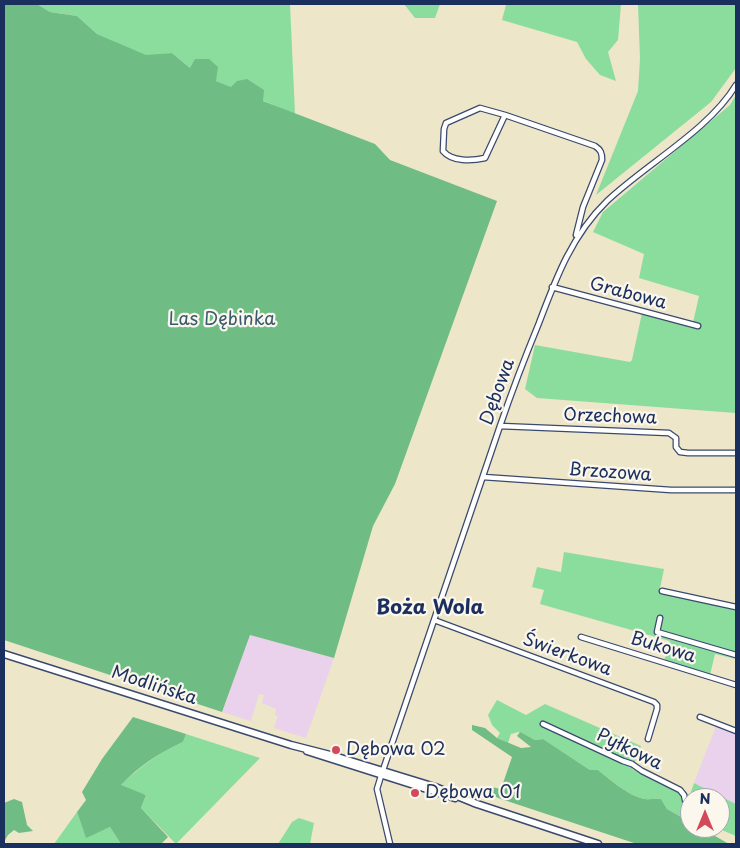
<!DOCTYPE html>
<html>
<head>
<meta charset="utf-8">
<style>
	body { margin:0 }
	#map { position:relative; width:740px; height:848px; overflow:hidden; background:#ede6c8; font-family:"Playpen Sans",sans-serif }
	canvas { display:block }
	.frame { position:absolute; inset:0; border:5px solid #1b2f5e; pointer-events:none }
	.north { position:absolute; left:680px; top:788px; width:50px; height:50px; box-sizing:border-box; background:#fbf7ec; border:1px solid #a1a7b3; border-radius:50%; rotate:0deg; font-size:14px; font-weight:700; line-height:20px; text-align:center; color:#1b2f5e }
	.north::after { content:''; display:block; margin:auto; width:18px; height:22px; background:#d1495b; clip-path:polygon(50% 0,100% 100%,50% 72%,0 100%) }
</style>
</head>
<body>
<div id="map">
<canvas width="740" height="848"></canvas>
<div class="frame"></div>
<div class="north">N</div>
</div>
<script>
const ctx = document.querySelector('canvas').getContext('2d');
ctx.lineJoin = 'round';
function fill(path, color) { ctx.fillStyle = color; ctx.fill(path, 'evenodd'); }
function trace(path, color, width, dash) { ctx.strokeStyle = color; ctx.lineWidth = width; ctx.lineCap = dash ? 'butt' : 'round'; ctx.setLineDash(dash || []); ctx.stroke(path); }
function write(font, color, halo, rows, align = 'center') {
  ctx.font = font + ' "Playpen Sans",sans-serif'; ctx.lineWidth = 4.5; ctx.setLineDash([]); ctx.textBaseline = 'middle'; ctx.strokeStyle = halo; ctx.fillStyle = color; for (const [text, x, y, turn = 0] of rows) {
    ctx.save(); ctx.translate(x, y); ctx.rotate((+turn || 0) * Math.PI / 180); ctx.textAlign = isNaN(turn) ? turn : align; if (halo) ctx.strokeText(text, 0, 0); ctx.fillText(text, 0, 0); ctx.restore();
  }
}
fill(new Path2D(`
	M250,635L334,658L306,738L274,728L278,716L275,715L276,709L262,703L264,695L259,694L251,721L222,712Z
	M716,726L736,734V804L694,783Z`), '#ead1ec');
fill(new Path2D(`
	M37,4H290L295,114L216,81L190,68L172,53L146,56L97,34L77,16L50,12Z
	M404,4H440L435,18H415Z
	M503,4H621L618,40L608,52L616,81L600,75L586,59L577,42L502,20L506,5Z
	M638,4H736V68L711,102L596,195L638,91L640,59Z
	M736,95V413L537,398L525,389L535,345L630,362L632,360L642,313L692,327L699,296L639,278L644,254L593,232L603,212L730,105Z
	M564,552L664,569L659,593L736,609V659L715,654L710,675L664,661L670,641L540,604L544,590L532,587L537,567L561,572Z
	M497,700L526,715L545,704L641,746L632,769L690,795L694,783L736,804V836L717,828H720V798H690V822L667,809L661,799C656,798 650,800 645,799C630,797 609,779 598,770H590L543,739L535,740L519,732L511,734L508,743L497,738L500,733L492,725L488,715Z
	M186,734L260,758L176,844L141,808L146,795L120,786C139,767 159,753 183,742Z
	M77,812L86,837L110,827L121,844H54Z
	M299,818L314,823L310,844H278L292,822Z`), '#8bdd9e');
fill(new Path2D(`
	M4,4H37L50,12L77,16L97,34L146,55L172,53L190,68L195,59H209L218,67L216,81L231,87L237,81L247,79L264,90L263,101L375,144L390,160L497,201L395,484L373,526L334,658L250,635L222,712L4,640Z
	M133,717L186,734L183,742C159,753 139,766 121,785L146,795L141,808L168,837L161,844H121L110,827L86,838L77,812L86,800L82,792L102,759Z
	M472,725L485,728L497,738L521,748L531,747L517,736L520,732L535,740L543,739L590,770H598C609,779 630,797 645,799C650,800 656,798 661,799L667,809L690,822V828H701L729,844H637L501,799L481,791L487,786L501,789L512,757L472,730Z
	M14,799L22,802L27,825L33,831L19,833L14,830L8,835L4,842V803Z`), '#70bc85');
const street = new Path2D(`
	M505,115L480,108L446,123L444,129L443,151C452,162 472,161 485,158L505,115L595,146C601,150 602,153 602,160L583,207L576,235
	M552,287L698,326
	M500,426L669,433L676,438V447L680,452L688,453H736
	M483,477L671,490H736
	M662,591L736,607
	M660,618L657,632L736,655
	M434,620L654,702L657,705V709L648,739
	M581,637L736,685
	M700,717L736,731
	M543,724L623,761L632,764L642,771L680,790L684,795L688,814
	M390,844L377,789L381,776L500,426C512,391 525,357 539,323C556,278 572,235 607,201C646,164 709,130 736,85`);
const secondary = new Path2D(`
	M4,654L291,745L334,756L435,787L477,804
	M307,751L455,798
	M474,803L598,844`);
trace(street, '#3a4a6e', 7);
trace(secondary, '#3a4a6e', 9);
trace(street, '#fff', 4.5);
trace(secondary, '#fff', 6);
for (const [x, y, r, color] of [
	[336,750,5,"#d1495b"],
	[415,793,5,"#d1495b"]
]) { const dot = new Path2D(); dot.arc(x, y, r, 0, 2 * Math.PI); ctx.fillStyle = color; ctx.fill(dot); trace(dot, '#fbf7ec', 2); }
write('18px', '#1b2f5e', '#fbf7ec', [
	["Grabowa",628,294,15],
	["Dębowa",498,392,-70],
	["Orzechowa",610,417,2],
	["Brzozowa",610,473,4],
	["Bukowa",663,648,17],
	["Świerkowa",567,655,20],
	["Modlińska",154,686,18],
	["Pyłkowa",629,750,26]
]);
write('18px', '#375a6e', '#fbf7ec', [
	["Las Dębinka",222,320]
]);
write('18px', '#1b2f5e', '#fbf7ec', [
	["Dębowa 02",346,750],
	["Dębowa 01",425,793]
], 'left');
write('bold 20px', '#1b2f5e', '#fbf7ec', [
	["Boża Wola",430,608]
]);
</script>
</body>
</html>
